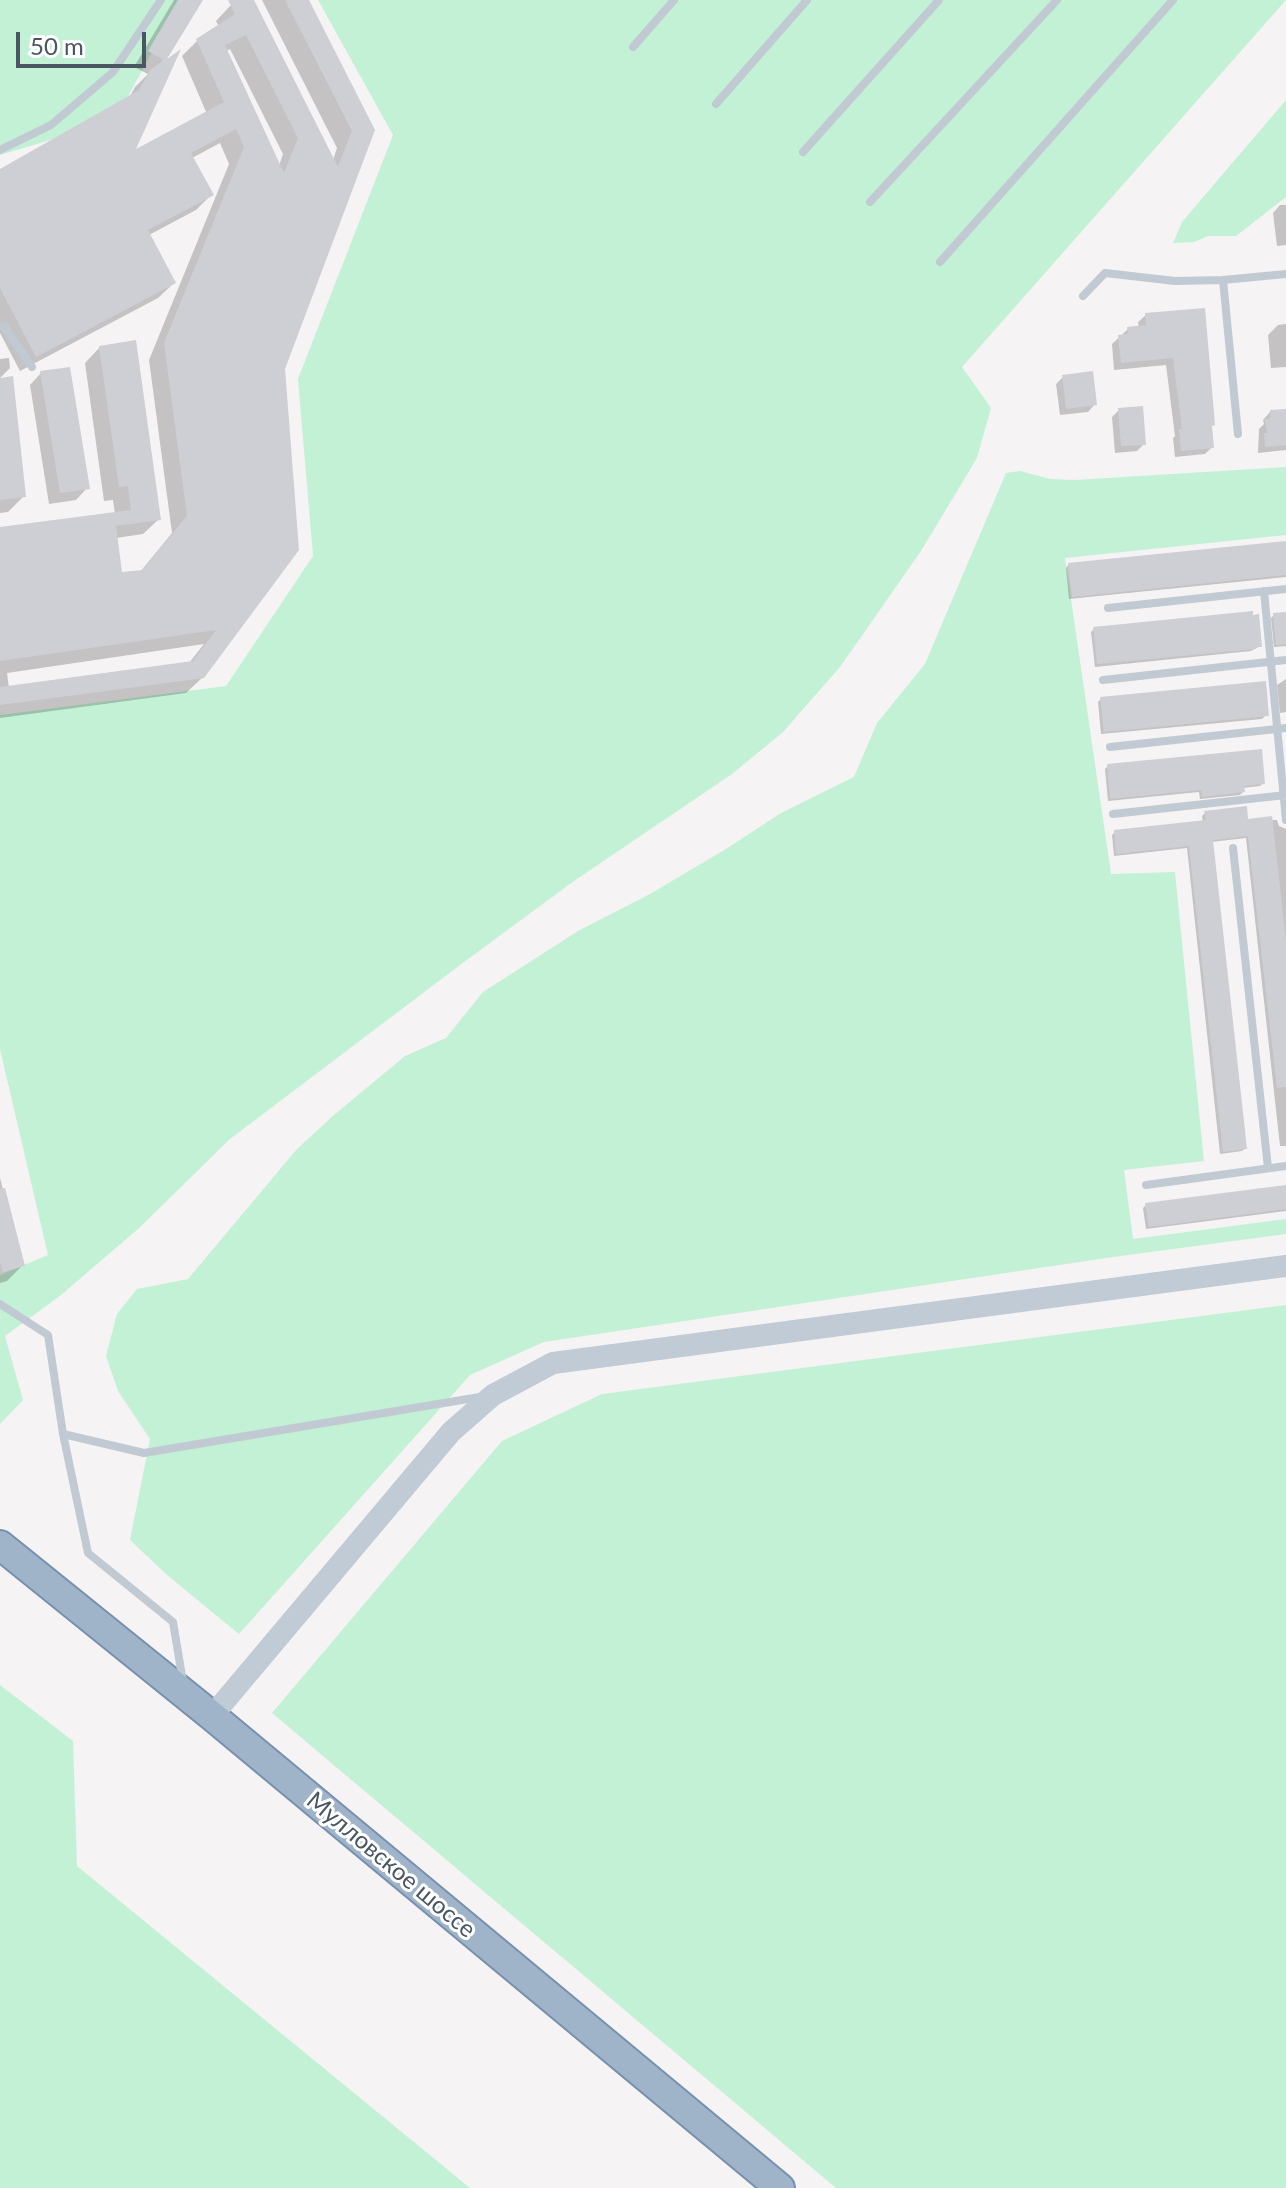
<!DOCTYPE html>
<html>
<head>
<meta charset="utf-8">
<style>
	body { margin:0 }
	#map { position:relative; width:1286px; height:2188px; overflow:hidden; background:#f5f3f3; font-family:Lato,sans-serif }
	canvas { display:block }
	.scale { position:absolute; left:16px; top:32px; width:130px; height:36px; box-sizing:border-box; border:4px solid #4a5661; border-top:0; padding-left:10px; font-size:24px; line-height:28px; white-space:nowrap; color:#4a5661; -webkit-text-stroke:6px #fff; paint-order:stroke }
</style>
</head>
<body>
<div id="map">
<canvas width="1286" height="2188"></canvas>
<div class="scale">50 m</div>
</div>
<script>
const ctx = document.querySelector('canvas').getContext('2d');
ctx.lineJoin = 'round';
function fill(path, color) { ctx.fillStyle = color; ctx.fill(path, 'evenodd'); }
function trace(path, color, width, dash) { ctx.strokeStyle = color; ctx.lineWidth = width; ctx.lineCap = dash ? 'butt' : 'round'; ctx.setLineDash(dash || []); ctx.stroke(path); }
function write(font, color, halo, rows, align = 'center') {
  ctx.font = font + ' Lato,sans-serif'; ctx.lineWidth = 6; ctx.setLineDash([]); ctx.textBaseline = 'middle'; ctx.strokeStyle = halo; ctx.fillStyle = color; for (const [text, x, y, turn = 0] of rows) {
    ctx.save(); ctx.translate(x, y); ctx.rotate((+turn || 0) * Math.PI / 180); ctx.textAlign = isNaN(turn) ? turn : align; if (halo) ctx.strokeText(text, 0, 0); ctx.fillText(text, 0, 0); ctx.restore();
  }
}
fill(new Path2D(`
	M0,0H180L125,102L77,132L0,155Z
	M318,0H1286L962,367L991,408L977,458L921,551L840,667L783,732L732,774L574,881L464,962L230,1139L138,1229L61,1295L5,1336L23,1400L0,1424V1275L48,1255L0,1049V715L226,686L313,556L298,379L393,135Z
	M1286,100V197L1236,236H1208L1194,242L1173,243L1182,222Z
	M1286,467V535L1065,558L1111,874L1175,872L1204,1161L1124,1170L1133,1239L1286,1219V1234L1113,1257L544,1342L470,1375L239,1634L167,1575L130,1540L150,1439L118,1391L106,1356L117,1314L137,1289L188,1279L297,1149L334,1115L405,1056L446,1038L483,992L578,931L650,894L726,849L781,813L854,777L877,723L925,664L1006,473L1020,471L1050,479L1075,480Z
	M1286,1305V2188H836L272,1713L502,1441L602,1394Z
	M0,1685L73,1741L77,1866L470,2188H0Z`), '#c3f1d5');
fill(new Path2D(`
	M174,0H201L160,65L131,153L207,114L182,56L197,41L219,27L216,21L231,5L241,0H252L333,160L337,148L262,0H307L372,130L283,369L297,549L203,677L186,693L0,718V529L115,514L113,500L104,501L85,363L100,347L159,519L143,534L116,538L121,574L140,572L172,533L149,360L229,164L220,143L192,158L211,195L196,210L149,235L174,283L158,298L20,371L0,333V171L129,98L135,87L148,74L134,67ZM230,49L283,154L279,166L226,51ZM204,644L189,663L9,688L7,673Z
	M1280,205H1286V245L1277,246L1273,213Z
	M1203,311L1212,447L1205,454L1175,457L1173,438L1175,436L1166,365L1114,370L1112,344L1128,329L1139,328L1138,322L1146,315Z
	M1286,324V367L1271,368L1268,335L1278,325Z
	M9,358L10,368L0,378V359Z
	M41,373L87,488L76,500L49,504L30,385Z
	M1063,377L1095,404L1088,412L1060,415L1056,384Z
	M0,380L24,496L8,512L0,513Z
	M1119,410L1144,444L1137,451L1115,453L1112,417Z
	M1286,411V450L1258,453L1259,429L1264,424L1263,420L1270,412Z
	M1286,543V577L1069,599L1066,568L1069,564Z
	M1286,614V646L1274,647L1271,618L1274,615Z
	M1094,629L1260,646L1251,651L1095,667L1091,632Z
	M1286,679V712L1280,713L1277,685Z
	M1101,699L1265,716L1262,719L1101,734L1098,702Z
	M1108,766L1263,783L1260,786L1242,788L1243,792L1240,795L1200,799L1199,792L1108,801L1105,769Z
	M1205,813L1247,821L1277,820L1279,826L1286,829V1146H1280L1246,838L1211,842L1245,1148L1242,1151L1220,1154L1187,848L1114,856L1112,835L1115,832L1203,823L1202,816Z
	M0,1178L23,1265L7,1281L0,1283Z
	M1286,1187V1211L1146,1229L1143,1208L1146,1205Z`), '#0003');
fill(new Path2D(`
	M178,0H203L167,59L181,49L136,149L224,102L196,39L235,14L228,0H254L338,167L352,131L285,0H309L375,130L285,369L299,550L204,678L0,705V687L193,661L216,630L0,661V527L131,510L128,486L119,487L99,346L136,340L161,520L116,526L122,572L142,570L187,516L164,343L244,147L236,129L191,153L214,195L148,230L176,283L36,357L0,288V169L139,90L150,70L164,60L148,51ZM246,35L298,138L284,173L225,45Z
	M1205,308L1215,425L1212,426L1214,448L1181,451L1179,429H1182L1173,358L1121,363L1118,335L1128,334L1127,327L1146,325L1145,313Z
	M70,367L90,489L60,493L40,371Z
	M1093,371L1097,405L1066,409L1062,375Z
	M13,376L26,497L0,500V378Z
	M1143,406L1146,445L1121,446L1118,408Z
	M1286,409V445L1265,447L1264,433H1267L1265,419H1270V410Z
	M1286,541V575L1072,597L1068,563Z
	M1253,611V615L1259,614L1262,647H1256V649L1097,664L1093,627Z
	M1286,612V644L1276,645L1273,613Z
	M1266,681L1269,716L1104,732L1100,697Z
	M1262,749L1265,784L1244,786L1245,792L1202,797L1201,790L1110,799L1107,764Z
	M1247,806L1248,819L1272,816L1286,940V1087L1277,1088L1248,836L1213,840L1247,1149L1223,1152L1189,846L1116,854L1114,830L1206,820L1204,811Z
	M1286,1185V1209L1149,1227L1145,1203Z
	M5,1188L25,1266L3,1272L0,1262V1189Z`), '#cdcfd5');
const trunk = new Path2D(`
	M0,1545L212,1716L780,2188`);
trace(trunk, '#7690ad', 32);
trace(new Path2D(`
	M633,47L674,0
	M716,104L807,0
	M0,150L51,125L113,72L161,0
	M803,152L939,0
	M870,202L1057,0
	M940,262L1173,0
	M1223,280L1238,434
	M1083,296L1105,273L1175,281L1223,280L1286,274
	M0,326H4L32,367
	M1264,591L1286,820
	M1108,608L1286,589
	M1103,680L1286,660
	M1110,747L1286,728
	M1113,814L1286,795
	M1233,848L1268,1168
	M1146,1185L1286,1166
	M0,1304L48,1335L63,1434L144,1453L480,1397
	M63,1434L88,1553L173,1622L183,1682`), '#c1cad2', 8);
trace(new Path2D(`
	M212,1716L451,1432L493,1395L553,1363L1286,1266`), '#c1cbd6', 22);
trace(trunk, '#9fb4c9', 28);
write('24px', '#4a5661', '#fff', [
	["Мулловское шоссе",391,1865,40]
]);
</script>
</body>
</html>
